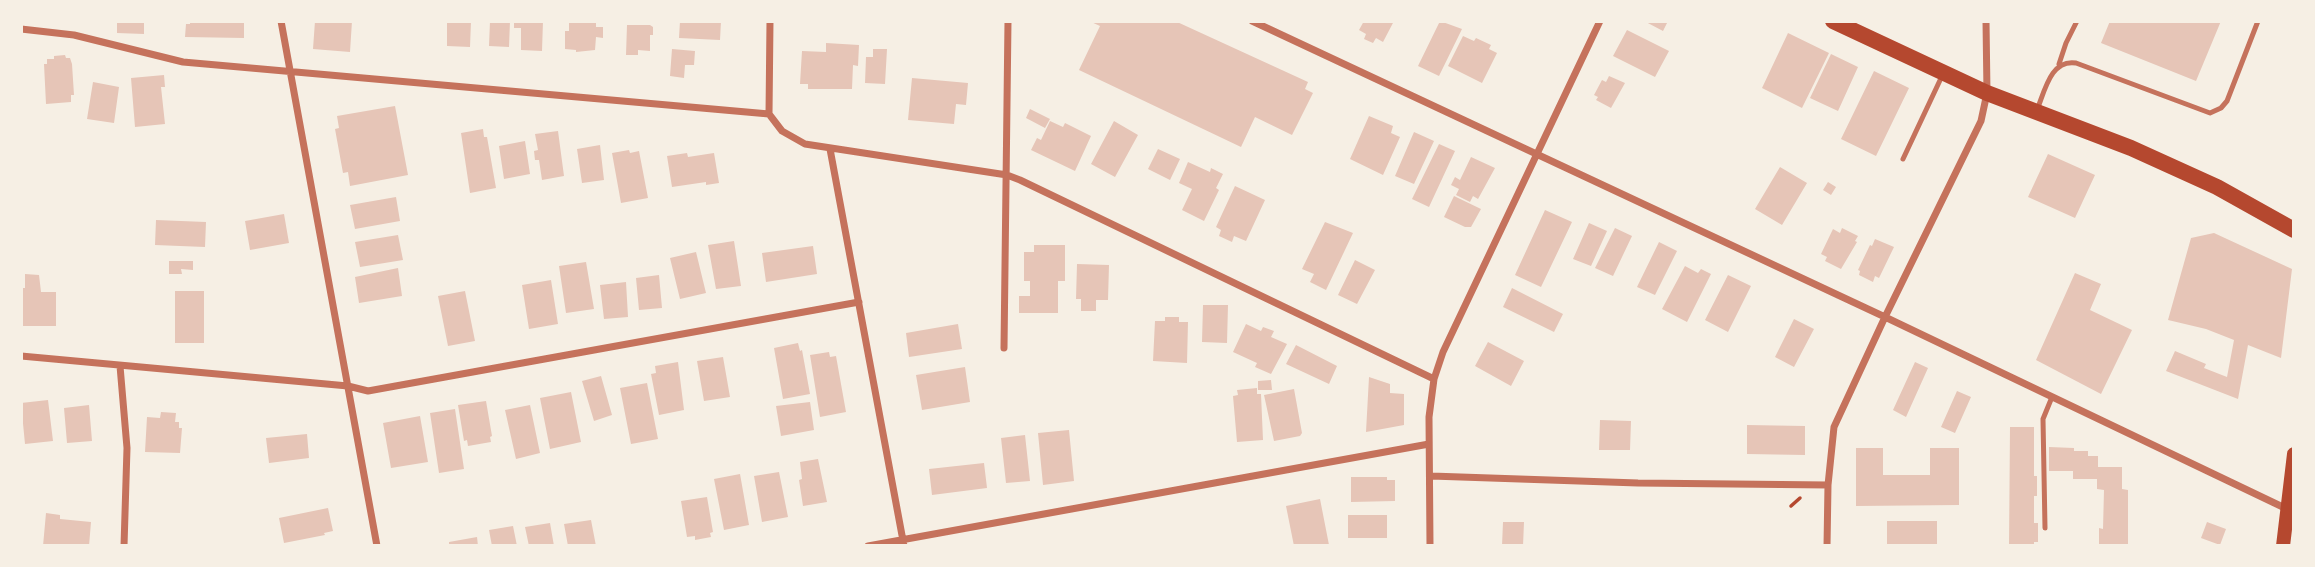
<!DOCTYPE html>
<html>
<head>
<meta charset="utf-8">
<style>
	body { margin:0 }
	#map { position:relative; width:2315px; height:567px; overflow:hidden; background:#f6efe4; font-family:"Public Sans",sans-serif }
	canvas { display:block }
	.frame { position:absolute; inset:0; border:23px solid #f6efe4; pointer-events:none }
</style>
</head>
<body>
<div id="map">
<canvas width="2315" height="567"></canvas>
<div class="frame"></div>
</div>
<script>
const ctx = document.querySelector('canvas').getContext('2d');
ctx.lineJoin = 'round';
function fill(path, color) { ctx.fillStyle = color; ctx.fill(path, 'evenodd'); }
function trace(path, color, width, dash) { ctx.strokeStyle = color; ctx.lineWidth = width; ctx.lineCap = dash ? 'butt' : 'round'; ctx.setLineDash(dash || []); ctx.stroke(path); }
fill(new Path2D(`
	M117,21H144V34L117,33Z
	M190,21H244V38L185,37L186,24H190Z
	M315,21H352L350,52L313,49Z
	M447,21H471L470,47L447,46Z
	M490,21H510L509,47L489,46Z
	M514,21H543L542,51L521,50V28H514Z
	M569,21H596V27H603V38L596,37L595,50L576,52V50L565,49V31H569Z
	M680,21H721L720,40L679,38Z
	M1089,21H1175L1308,82L1305,89L1313,93L1292,135L1255,117L1241,147L1079,70L1100,26Z
	M1364,21H1394L1383,42L1376,38L1373,43L1364,39L1366,34L1359,30Z
	M1440,21L1462,29L1439,76L1418,66Z
	M1644,21H1668L1663,31Z
	M2110,21H2221L2196,81L2101,43Z
	M627,25H650L653,27V35H650V51L638,50V55H626Z
	M1627,30L1669,51L1655,77L1613,56Z
	M1788,33L1829,53L1802,108L1762,88Z
	M1463,36L1474,41L1476,38L1491,45L1489,49L1497,53L1482,83L1448,66Z
	M826,43L859,45L858,66L853,65L852,89H808V84H800L802,51L826,52Z
	M672,49L695,51L694,65H685L684,78L670,76Z
	M873,49H887L885,84L865,83L866,57H873Z
	M1831,54L1858,67L1838,111L1810,98Z
	M65,55L66,58H70L72,64L74,95H71V102L46,104L44,64H47V59H54V56Z
	M1874,71L1909,88L1876,156L1841,139Z
	M164,75L165,87H161L165,124L135,127L131,78Z
	M1609,76L1625,83L1611,108L1596,100L1598,97L1594,95L1602,80L1606,82Z
	M912,78L968,83L966,105L956,104L954,124L908,120Z
	M93,82L119,87L114,123L87,119Z
	M395,106L408,175L350,186L348,172L343,173L335,129L339,128L337,116Z
	M1030,109L1050,119L1045,128L1026,118Z
	M1369,116L1393,126L1391,133L1400,137L1383,175L1350,159Z
	M1050,121L1063,127L1065,123L1091,136L1075,171L1031,150L1037,138L1041,140Z
	M1114,121L1138,135L1115,177L1091,164Z
	M483,129L484,137H487L496,188L470,193L461,133Z
	M558,131L564,176L542,180L539,160H535L534,151L538,150L535,134Z
	M1414,132L1434,141L1414,184L1395,176Z
	M525,141L530,174L504,179L499,146Z
	M1439,144L1455,151L1429,207L1412,199Z
	M600,145L604,180L582,183L577,149Z
	M1158,149L1180,159L1170,180L1148,169Z
	M629,150L630,153L639,151L648,198L621,203L612,153Z
	M687,153L688,157L714,153L719,183L706,185V182L672,187L667,156Z
	M2048,154L2095,175L2075,218L2028,197Z
	M1471,157L1495,168L1478,199L1473,196L1470,202L1456,195L1459,189L1451,185L1455,177L1460,180Z
	M1188,162L1210,172L1211,168L1223,174L1216,188L1219,190L1204,221L1182,210L1192,189L1179,183Z
	M1780,167L1807,183L1782,225L1755,209Z
	M1828,182L1836,187L1831,195L1823,190Z
	M1235,186L1265,200L1246,241L1234,236L1232,242L1219,236L1221,230L1216,227Z
	M1454,196L1481,209L1471,227H1465L1444,217Z
	M396,197L400,221L355,229L350,205Z
	M1545,210L1572,222L1541,287L1515,275Z
	M284,214L289,243L250,250L245,221Z
	M156,220L206,222L205,247L155,245Z
	M1325,222L1353,233L1326,290L1310,282L1314,274L1302,269Z
	M1589,223L1607,231L1591,266L1573,259Z
	M1615,228L1632,236L1613,276L1595,268Z
	M1842,228L1858,236L1855,241L1857,242L1841,269L1825,261L1827,257L1821,254L1833,229L1840,233Z
	M2214,233L2292,269L2281,358L2248,345L2238,399L2166,371L2175,351L2206,364L2204,368L2227,377L2234,340L2206,329L2168,320L2191,238Z
	M398,235L403,260L360,267L355,242Z
	M1875,239L1894,247L1879,278L1875,276L1873,282L1859,275L1860,271L1858,270L1870,245L1872,246Z
	M734,241L741,286L716,289L708,245Z
	M1659,242L1677,251L1655,295L1637,287Z
	M1034,245H1065V281H1058V313H1019V296H1030V281H1024V252H1034Z
	M813,246L817,274L766,282L762,253Z
	M696,252L706,293L680,299L670,258Z
	M1355,260L1375,270L1357,304L1338,295Z
	M169,261H193V270L181,269L182,274H169Z
	M586,262L594,309L566,313L559,266Z
	M1077,264L1109,265L1108,300H1096V311H1081V299H1076Z
	M1685,266L1698,273L1701,269L1711,274L1687,322L1662,309Z
	M398,268L402,296L359,303L355,277Z
	M2075,273L2101,284L2090,310L2132,330L2101,394L2036,360Z
	M25,274L39,275L41,292H56V326H21L22,288H25Z
	M659,275L662,308L639,310L636,278Z
	M1728,275L1751,286L1728,332L1705,320Z
	M551,280L558,324L529,329L522,285Z
	M626,282L628,317L604,319L600,285Z
	M1512,288L1563,314L1554,332L1503,307Z
	M175,291H204V343H175Z
	M465,291L475,341L448,346L438,296Z
	M1203,305H1228L1227,343L1202,342Z
	M1165,317H1179V322H1188L1187,363L1153,361L1155,321H1165Z
	M1794,319L1814,329L1794,367L1775,357Z
	M958,324L962,349L909,357L906,333Z
	M1246,324L1261,331L1263,327L1274,331L1271,337L1287,344L1271,374L1255,367L1257,363L1233,352Z
	M1488,342L1524,361L1511,386L1475,366Z
	M798,343L800,351L802,350L810,394L783,399L774,348Z
	M1296,345L1337,366L1329,384L1286,364Z
	M829,352L830,357L836,356L846,412L820,417L810,355Z
	M723,357L730,397L704,401L697,361Z
	M678,362L684,410L659,415L651,374L656,373L655,366Z
	M1915,362L1928,368L1906,417L1893,410Z
	M965,367L970,402L922,410L916,375Z
	M601,376L612,415L594,421L582,381Z
	M1369,377L1390,384V393L1404,394V425L1366,432Z
	M1271,380L1272,390H1258V381Z
	M647,383L658,439L631,444L620,388Z
	M1257,388V394H1261L1263,440L1237,442L1233,396L1238,395L1237,390Z
	M1294,389L1302,433L1300,436L1274,441L1264,395Z
	M1957,391L1971,397L1955,433L1941,427Z
	M571,392L581,442L550,449L540,398Z
	M48,400L53,441L25,444L21,403Z
	M486,401L492,436L490,437L491,442L468,446L467,440L464,441L458,405Z
	M810,402L814,430L781,436L776,406Z
	M89,405L92,441L67,443L64,408Z
	M530,405L540,453L516,459L505,410Z
	M455,409L464,469L439,473L430,413Z
	M161,412L176,413L175,422H179V428H182L180,453L145,452L147,417L160,418Z
	M420,416L428,462L391,468L383,423Z
	M1600,420L1631,421L1630,450H1599Z
	M1747,425L1805,426V455L1747,454Z
	M2010,427H2034V476H2037V496H2034V523H2038V542H2034V546H2009Z
	M1069,430L1074,481L1043,485L1038,433Z
	M307,434L309,458L269,463L266,438Z
	M1025,435L1030,481L1006,483L1001,438Z
	M2049,447L2074,448V451H2088V456H2098V467H2122V489L2128,490V546H2099V528L2103,529L2104,490L2097,489V479H2073V471H2049Z
	M1856,448H1883V475H1930V448H1959V505L1856,506Z
	M818,459L827,502L803,506L799,480L802,479L800,462Z
	M984,463L987,488L932,495L929,469Z
	M779,472L788,517L762,522L754,476Z
	M740,474L749,525L724,530L714,479Z
	M1351,477H1387V480H1395V501L1351,502Z
	M707,497L713,532L710,533L711,537L695,540V536L687,537L681,501Z
	M1320,499L1329,545L1294,546L1286,506Z
	M328,508L333,531L324,533L325,535L284,543L279,518Z
	M46,513L60,515V519L91,522L89,546H43Z
	M1348,515H1387V538H1348Z
	M591,520L596,546H568L564,524Z
	M1887,521H1937V546H1887Z
	M1503,522H1524L1523,546H1502Z
	M2207,522L2226,529L2220,545L2201,538Z
	M550,523L554,546H529L525,527Z
	M513,526L517,546H492L489,530Z
	M477,537L478,546H449V542Z`), '#e6c5b7');
trace(new Path2D(`
	M1791,506L1800,498`), '#b5482f', 3.5);
trace(new Path2D(`
	M2059,64L2066,43L2077,21
	M2037,110C2045,90 2051,59 2076,63L2210,113L2221,108L2227,101L2258,21
	M1903,159L1942,76
	M2045,528L2043,419L2052,397`), '#c5725c', 5);
trace(new Path2D(`
	M281,21L377,546
	M1252,21L1885,317L2287,509
	M21,29L74,35L183,62L769,114L782,131L805,144L1007,175L1020,180L1434,379
	M769,114L770,21
	M830,149L904,546
	M1004,348L1008,21
	M21,356L348,386L368,391L859,302
	M120,366L127,448L124,546
	M1431,476L1638,483L1828,485
	M868,546L1429,444
	M1430,546L1429,417L1434,379L1443,352L1600,21
	M1827,546L1828,485L1834,427L1885,317L1981,121L1987,93L1986,21`), '#c5725c', 7);
trace(new Path2D(`
	M2283,546L2294,454`), '#b5482f', 14);
trace(new Path2D(`
	M1833,21L1987,93L2131,148L2217,187L2294,230`), '#b5482f', 16);
</script>
</body>
</html>
